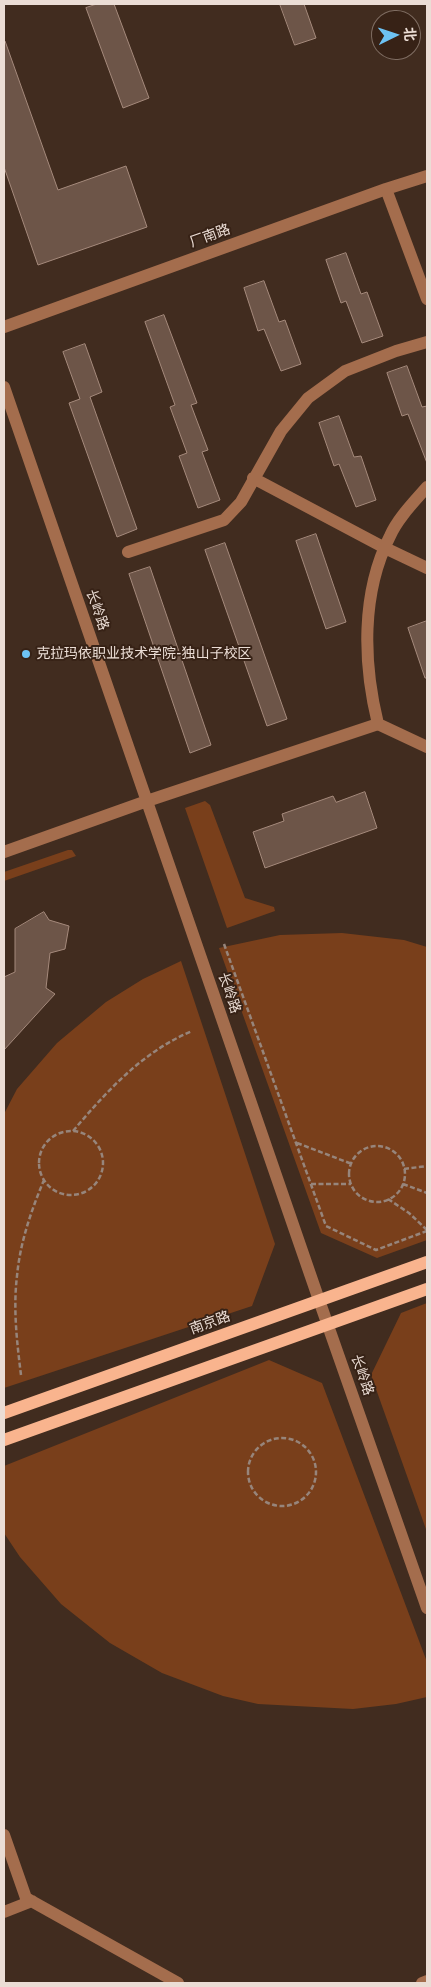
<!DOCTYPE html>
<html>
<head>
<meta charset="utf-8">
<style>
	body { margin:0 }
	#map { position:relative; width:431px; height:1987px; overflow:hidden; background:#412c1f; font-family:"IBM Plex Sans","Noto Sans SC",sans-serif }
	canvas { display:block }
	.frame { position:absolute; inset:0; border:5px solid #ebddd5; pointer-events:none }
	.north { position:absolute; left:371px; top:10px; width:50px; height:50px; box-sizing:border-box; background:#372216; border:1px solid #7f6d62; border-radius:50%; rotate:86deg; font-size:14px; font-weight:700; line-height:20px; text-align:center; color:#ebddd5 }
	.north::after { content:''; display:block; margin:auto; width:18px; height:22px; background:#6dc2f3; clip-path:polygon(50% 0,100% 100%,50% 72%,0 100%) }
</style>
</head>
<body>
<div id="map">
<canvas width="431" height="1987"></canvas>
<div class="frame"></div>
<div class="north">北</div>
</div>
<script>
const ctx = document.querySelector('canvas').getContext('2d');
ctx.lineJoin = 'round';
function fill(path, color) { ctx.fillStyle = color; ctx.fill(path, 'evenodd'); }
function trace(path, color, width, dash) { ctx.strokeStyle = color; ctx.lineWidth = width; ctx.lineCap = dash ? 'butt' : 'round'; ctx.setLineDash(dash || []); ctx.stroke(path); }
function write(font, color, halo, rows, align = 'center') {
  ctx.font = font + ' "IBM Plex Sans","Noto Sans SC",sans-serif'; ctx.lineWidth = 4; ctx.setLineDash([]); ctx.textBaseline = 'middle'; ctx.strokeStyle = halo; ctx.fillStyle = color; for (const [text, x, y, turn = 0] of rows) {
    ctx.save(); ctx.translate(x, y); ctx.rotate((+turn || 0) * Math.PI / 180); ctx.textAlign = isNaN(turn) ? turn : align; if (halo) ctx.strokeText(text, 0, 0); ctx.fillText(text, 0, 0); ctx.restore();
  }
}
fill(new Path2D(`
	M205,801L210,805L245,898L274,907L275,911L227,928L185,808Z
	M68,850H72L76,856L4,881V872Z
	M342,933L404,940L427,947V1240L377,1258L321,1233L219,948L280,935Z
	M181,961L275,1244L252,1306L4,1388V1114L17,1089L57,1043L106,1002L143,979Z
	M427,1303V1532L371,1375L401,1313Z
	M269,1360L322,1383L427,1662V1697L396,1704L353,1709L258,1704L223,1696L162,1673L110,1643L61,1604L20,1557L4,1533V1466Z`), '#793f1b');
const building = new Path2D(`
	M97,4H114L149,98L123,108L86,8Z
	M280,4H304L316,38L295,45Z
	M4,41H5L58,190L126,166L147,227L38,265L4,167Z
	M346,253L361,294L367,292L383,336L362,343L346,301L341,303L326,260Z
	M264,281L279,322L285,320L301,364L281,371L264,329L258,331L244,288Z
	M164,315L197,403L191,405L208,450L202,452L220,500L198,508L179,456L187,453L170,407L175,405L145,322Z
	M85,344L102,392L90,397L137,529L117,537L69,403L80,399L63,352Z
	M407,366L422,407L427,406V463L408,414L402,416L387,373Z
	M339,416L354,457L361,456L376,500L356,507L339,464L334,466L319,423Z
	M316,534L346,622L326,629L296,541Z
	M225,543L287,719L267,726L205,550Z
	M150,567L211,745L190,753L129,574Z
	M427,621V678H425L408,628Z
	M365,792L377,828L265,868L253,832L284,821L282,814L333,796L336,802Z
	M44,912L49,920L69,926L65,949L50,953L46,988L55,994L4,1050V977L15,972V929Z`);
fill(building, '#6d5548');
trace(building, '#a58a7c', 1);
trace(new Path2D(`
	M224,944L326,1226L376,1250L427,1231
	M39 1163a32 32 0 1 1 64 0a32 32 0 1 1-64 0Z
	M73,1131C107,1091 142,1052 192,1031
	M297,1143L352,1164
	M349 1174a28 28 0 1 1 56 0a28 28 0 1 1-56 0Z
	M404,1169L427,1166
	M311,1184H351
	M403,1184L427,1193
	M388,1199L409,1213L427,1230
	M21,1375C17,1343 13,1309 17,1276C20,1243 31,1211 44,1180
	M248 1472a34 34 0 1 1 68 0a34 34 0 1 1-68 0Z`), '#97857b', 2.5, [5, 2.5]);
trace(new Path2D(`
	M386,189L427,299
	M4,327L386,189L427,176
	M4,387L319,1300L427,1608
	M253,478L385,548L427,568
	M128,552L224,520L241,502L281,431L308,398L345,371L396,351L427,342
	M378,724C363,663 361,593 390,536C398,518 414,502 427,487
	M4,852L147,801L378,724L427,747
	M4,1835L26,1898L178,1983
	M4,1912L32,1901
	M422,1983L427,1981`), '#a46d4d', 12);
trace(new Path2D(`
	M4,1413L427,1262
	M4,1440L427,1289`), '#f9b48e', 12);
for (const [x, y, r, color] of [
	[26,654,5,"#6dc2f3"]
]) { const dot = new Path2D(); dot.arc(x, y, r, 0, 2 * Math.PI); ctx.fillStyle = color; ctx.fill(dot); trace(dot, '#372216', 2); }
write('14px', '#ebddd5', '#372216', [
	["厂南路",210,236,-20],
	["长岭路",97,610,71],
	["长岭路",229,993,71],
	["南京路",210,1323,-20],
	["长岭路",362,1375,71]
]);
write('14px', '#ebddd5', '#372216', [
	["克拉玛依职业技术学院-独山子校区",36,654]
], 'left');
</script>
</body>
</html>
